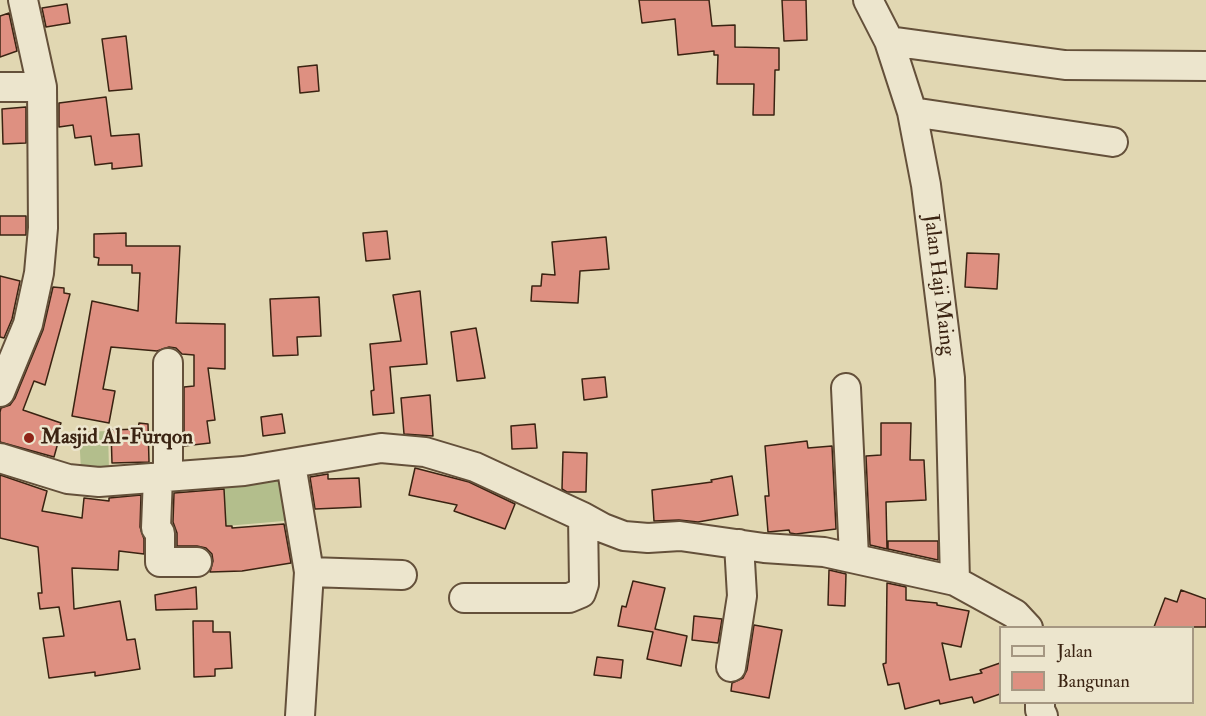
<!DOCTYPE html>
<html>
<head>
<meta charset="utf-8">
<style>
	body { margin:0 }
	#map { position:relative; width:1206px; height:716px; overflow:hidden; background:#e1d7b2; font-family:"IM FELL Double Pica",serif }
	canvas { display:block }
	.legend { position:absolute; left:999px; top:626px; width:195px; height:78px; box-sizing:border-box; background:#ece5cd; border:2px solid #a59782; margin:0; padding:8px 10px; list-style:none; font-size:18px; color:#3a2312 }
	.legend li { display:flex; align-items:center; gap:12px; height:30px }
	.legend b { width:30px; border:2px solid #a59782 }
</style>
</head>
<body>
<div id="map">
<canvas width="1206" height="716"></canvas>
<ul class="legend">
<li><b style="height:8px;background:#ece5cd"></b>Jalan</li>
<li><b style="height:16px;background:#de9081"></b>Bangunan</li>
</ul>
</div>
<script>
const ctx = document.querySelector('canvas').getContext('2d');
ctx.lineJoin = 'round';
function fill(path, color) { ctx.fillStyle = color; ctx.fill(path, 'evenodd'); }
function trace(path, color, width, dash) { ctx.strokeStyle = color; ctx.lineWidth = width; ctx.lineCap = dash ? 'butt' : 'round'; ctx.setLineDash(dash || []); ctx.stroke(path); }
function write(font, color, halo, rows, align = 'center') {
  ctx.font = font + ' "IM FELL Double Pica",serif'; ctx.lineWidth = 5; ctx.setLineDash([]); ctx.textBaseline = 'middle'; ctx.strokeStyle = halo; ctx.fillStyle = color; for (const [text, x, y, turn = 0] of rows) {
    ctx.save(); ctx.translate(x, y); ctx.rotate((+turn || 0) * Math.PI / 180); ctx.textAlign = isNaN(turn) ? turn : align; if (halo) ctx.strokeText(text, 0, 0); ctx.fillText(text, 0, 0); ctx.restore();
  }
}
fill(new Path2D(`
	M108,431L109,470L81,471L79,432Z
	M286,468L295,520L226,526L223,477Z`), '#b3be8c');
const building = new Path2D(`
	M639,0H709L712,26L735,25V47L779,48V70H775L774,115H753L754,84H717L718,55H714V51L678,55L675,19L642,23Z
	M782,0H806L807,40L784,41Z
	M67,4L70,23L46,27L42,8Z
	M9,13L17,51L0,57V16Z
	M126,36L132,89L109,91L102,39Z
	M317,65L319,91L300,93L298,67Z
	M106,97L111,136L139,134L142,166L112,169V163L95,165L91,136L75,138L73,125L59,127V103Z
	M26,107V143L3,144L2,109Z
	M0,216H26V235H0Z
	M387,231L390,259L366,261L363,233Z
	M126,233V246H180L176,323L225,324V369L208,368L215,420L207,421L210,443L184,446V387L194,386V355L182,354L176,348L169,347L157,351L111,347L103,389L115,391L109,423L72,416L92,301L138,311L140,273H132V265H98L99,258L94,257V234Z
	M606,237L609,269L580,271L578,303L531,301L532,286H541L542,274L555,275L552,242Z
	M967,253L999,254L997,289L965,287Z
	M0,276L20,281L12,319L4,338L0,337Z
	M53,287L64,288V293L70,294L45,385L34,381L23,410L61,423L56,437L59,439L54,457L0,442V412L1,408L10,405L15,398L43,330Z
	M420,291L427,364L390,367L394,413L373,415L371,391L374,390L370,344L401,341L393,295Z
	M319,297L321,336L297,337L298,355L273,356L270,299Z
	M476,328L485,378L457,381L451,332Z
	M605,377L607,397L584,400L582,379Z
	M430,395L433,436L404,434L401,398Z
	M282,414L285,433L263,436L261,417Z
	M139,423L148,424L149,462L112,463L111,430L138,429Z
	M881,423H911L910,460H924L926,500L886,502L887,549L870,545L866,456L881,455Z
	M535,424L537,448L512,449L511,426Z
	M807,441L808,448L832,446L836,529L796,534L790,533L789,530L768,532L765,496H769L765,446Z
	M563,452L587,453L586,492H567L562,489Z
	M415,468L469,482L515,504L505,529L454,511L457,505L409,495Z
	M328,474V479L359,478L361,507L315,509L310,477Z
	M0,475L47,491L42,511L82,518L84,498L109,501V498L141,495L140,527L144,539V554L119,551L118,570L72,568L74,609L120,601L127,640L135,639L140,669L95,676V672L49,678L43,638L64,636L59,607L40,609L38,593H42L38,547L0,538Z
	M732,476L738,515L698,522L679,520L654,521L652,490L712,482L711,480Z
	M224,489L226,526H232V528L284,524L291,563L242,571L210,572L213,561L212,554L206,548L197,546H177V533L173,522L174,493Z
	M888,541H938V560L888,549Z
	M829,570L846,574L845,606L828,605Z
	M633,581L665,588L655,629L687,636L681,666L647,659L653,632L618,626L622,606L626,607Z
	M887,583L906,587V600L937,603V605L969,611L961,647L942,643L950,680L982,673L980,670L1000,663V694L974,703L972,697L940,704L939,700L905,709L899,683L888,685L883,664L886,663Z
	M196,587L197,609L156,610L155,595Z
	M1181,590L1206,599V627H1154L1165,598L1177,602Z
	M694,616L722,619L718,643L692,640Z
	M193,621H213V632H230L232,668L215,669V676L194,677Z
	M754,625L782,630L769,698L731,691L732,683L743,678L747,670Z
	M597,657L623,660L621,678L594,675Z`);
fill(building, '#de9081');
trace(building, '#3a2312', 1.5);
const minor = new Path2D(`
	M868,0L889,41L912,112L926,185L950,378L955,581
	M889,41L1065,65L1206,66
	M0,87H42
	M912,112L1113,142
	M846,388L854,557
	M0,392L28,324L39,273L43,228L42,87L23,0
	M0,458L68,479L99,482L244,471L381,448L425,452L475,467L583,517L603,528L624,536L648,538L680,536L764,548L824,552L955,581L1015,614L1028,628
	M291,464L309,572L300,716
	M168,476V363
	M158,477L156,528L160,533V562H197
	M309,572L402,575
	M464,598H569L581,593L584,584L583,517
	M731,667L742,596L739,544
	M1040,702V710L1043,716`);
trace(minor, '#64503a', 32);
trace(minor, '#ece5cd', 28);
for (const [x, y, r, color] of [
	[29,438,6,"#8f2418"]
]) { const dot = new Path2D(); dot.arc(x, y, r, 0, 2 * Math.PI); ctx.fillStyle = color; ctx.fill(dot); trace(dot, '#ece5cd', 2); }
write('21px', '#3a2312', '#ece5cd', [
	["Jalan Haji Maing",938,285,83]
]);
write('bold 21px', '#3a2312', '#ece5cd', [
	["Masjid Al-Furqon",41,438]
], 'left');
</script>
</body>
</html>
